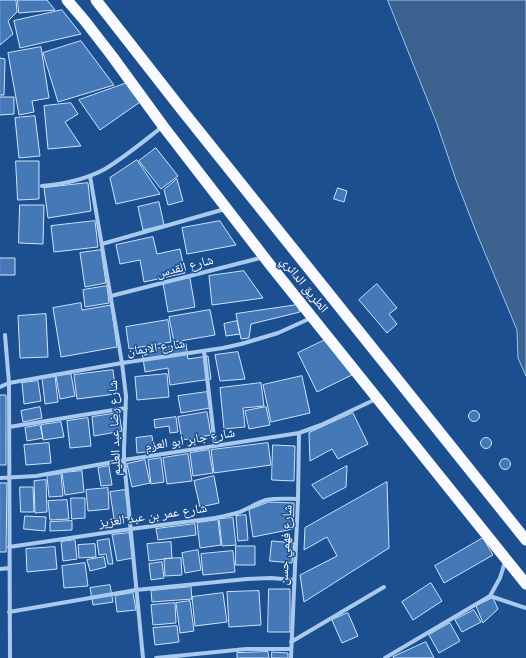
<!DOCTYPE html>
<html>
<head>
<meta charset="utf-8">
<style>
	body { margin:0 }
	canvas { display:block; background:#1b4f8f }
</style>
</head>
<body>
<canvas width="526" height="658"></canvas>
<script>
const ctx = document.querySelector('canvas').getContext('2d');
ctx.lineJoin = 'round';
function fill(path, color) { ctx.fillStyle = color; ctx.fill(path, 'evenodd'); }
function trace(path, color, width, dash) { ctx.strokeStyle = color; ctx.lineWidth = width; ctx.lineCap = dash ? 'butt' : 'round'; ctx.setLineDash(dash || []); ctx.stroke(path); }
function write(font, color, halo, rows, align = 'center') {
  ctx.font = font + ' "Space Grotesk","Noto Naskh Arabic",sans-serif'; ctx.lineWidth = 3; ctx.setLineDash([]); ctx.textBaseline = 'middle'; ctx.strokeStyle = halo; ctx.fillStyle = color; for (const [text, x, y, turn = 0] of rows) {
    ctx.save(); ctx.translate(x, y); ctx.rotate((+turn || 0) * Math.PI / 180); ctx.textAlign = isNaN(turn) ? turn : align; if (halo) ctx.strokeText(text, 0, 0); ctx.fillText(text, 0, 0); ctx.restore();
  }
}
const water = new Path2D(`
	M388,0H526V376L518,358L517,330L477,234L456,180L437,124Z`);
fill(water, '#3c6290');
trace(water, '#9cc4f0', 1);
const building = new Path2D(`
	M0,0H16L17,12L8,21L13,34L0,45Z
	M18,0H47L55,10L19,13Z
	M62,10L81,34L20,48L14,21Z
	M81,41L114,85L58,102L43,53Z
	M41,47L49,98L32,101L34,112L19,115L8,53Z
	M0,58L5,59L4,95H0Z
	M127,83L140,102L100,130L79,100Z
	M0,97H14V114L0,115Z
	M71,103L78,114L65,122L81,146L48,149L44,106Z
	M35,116L40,156L19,158L15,118Z
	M156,148L178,176L161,189L139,161Z
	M137,160L160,194L116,204L110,178Z
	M16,161H39V199L18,200Z
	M177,179L183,201L168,205L164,190Z
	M88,183L91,211L48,218L44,188Z
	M338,188L347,191L344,202L334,199Z
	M159,202L164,225L143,230L138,207Z
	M20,205H44L43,244L19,243Z
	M95,221L98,247L54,252L51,226Z
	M220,221L236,245L187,254L182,228Z
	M153,237L157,254L180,249L185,273L144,282L140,260L120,264L116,245Z
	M101,250L106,283L85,287L80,253Z
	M0,258H15V275H0Z
	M244,271L263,298L212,305L209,276Z
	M190,278L195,307L168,312L163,283Z
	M377,284L397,308L389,314L397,324L387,333L359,300Z
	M107,286L109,303L85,307L83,290Z
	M81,303L82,310L111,305L117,347L61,357L53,308Z
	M297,305L300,312L251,324L249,338L241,339L236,314Z
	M210,310L215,335L174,342L169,317Z
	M46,314L48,357L20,358L18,316Z
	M168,320L171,342L129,349L126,327Z
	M237,321L240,334L226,336L224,324Z
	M325,340L354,374L317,392L298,353Z
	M186,344L188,359L208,356L211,379L170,385L168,368L145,372L142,351Z
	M238,352L245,379L220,381L215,355Z
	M113,370L116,394L77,399L74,375Z
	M71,374L75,396L60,399L56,376Z
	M167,374L169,397L137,400L135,377Z
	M55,376L58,402L45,404L42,378Z
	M302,376L310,413L271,422L263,385Z
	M38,381L41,401L24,404L22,383Z
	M261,383L264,406L243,408L245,427L224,429L220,388Z
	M207,392L210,408L181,413L178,396Z
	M0,395H6V465H0Z
	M40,407L42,418L23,422L21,411Z
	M266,407L270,425L249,429L245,411Z
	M468.5 416a5.5 5.5 0 1 1 11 0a5.5 5.5 0 1 1-11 0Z
	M207,412L211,435L182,440L178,417Z
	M119,413L122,431L94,436L92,417Z
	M353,413L368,444L338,459L332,449L310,461L309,433Z
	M176,417L178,432L170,433L169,426L155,428L154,420Z
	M88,418L91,446L70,448L67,421Z
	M61,422L64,437L43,440L41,425Z
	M40,425L43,438L27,441L25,428Z
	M152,436L154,451L137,453L136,438Z
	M480.5 443a5.5 5.5 0 1 1 11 0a5.5 5.5 0 1 1-11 0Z
	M49,443L51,463L26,465L24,445Z
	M268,443L271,465L214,473L211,450Z
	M273,445L295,446L294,481L272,480Z
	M209,450L213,473L193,476L190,453Z
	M188,454L192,481L167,484L163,458Z
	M161,458L164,482L151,484L148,460Z
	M499.5 464a5.5 5.5 0 1 1 11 0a5.5 5.5 0 1 1-11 0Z
	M145,460L150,483L132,487L127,464Z
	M109,466L112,485L101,486L98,468Z
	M347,466L346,487L323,499L312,485Z
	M82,471L84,492L65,495L62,473Z
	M61,474L63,496L49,497L47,476Z
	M214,476L219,503L200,507L194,481Z
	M46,480L47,512L35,513L34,481Z
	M387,482L389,548L304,602L300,575L337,556L327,537L304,550L305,528Z
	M0,483H7L6,552H0Z
	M20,487H33L34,512H21Z
	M108,488L109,509L88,511L86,490Z
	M125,490L130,517L114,519L110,492Z
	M71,498H85V518L72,519Z
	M67,500L69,519L50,520L48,501Z
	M269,502L294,503L293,529L253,537L249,510Z
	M246,515L248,540L238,541L236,516Z
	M25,516L46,517L45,531L24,529Z
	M233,518L236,545L222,546L219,519Z
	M218,520L221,545L200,548L197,523Z
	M72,521V530L50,531V522Z
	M195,524L196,535L158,540L156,529Z
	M129,533L133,558L117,561L112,535Z
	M483,538L493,555L444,583L435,566Z
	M109,539L113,564H108L106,554L99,555L97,541Z
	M75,540L77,559L63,561L61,542Z
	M272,541L294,543L292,563L270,561Z
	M171,542L172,558L149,561L147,544Z
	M95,544L96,557L79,558L78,545Z
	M236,546H255V565H236Z
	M55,547L57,569L27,572L26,549Z
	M198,550L201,570L185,573L182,553Z
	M233,551L235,572L203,575L201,554Z
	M104,557L106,567L90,571L87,560Z
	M181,558L182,575L165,576L164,559Z
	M162,562L164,578L151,580L149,564Z
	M85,563L88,586L64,588L62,566Z
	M431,583L442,601L413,620L402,602Z
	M110,585L113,602L93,605L90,588Z
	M191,587L192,599L152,602L151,591Z
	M269,589H290V632H268Z
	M259,591L261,625L229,627L227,592Z
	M133,593L136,610L117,612L115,596Z
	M223,593L227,622L195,626L192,597Z
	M493,598L498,609L483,623L476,606Z
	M190,601L194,631L180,633L176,603Z
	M175,603L176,623L153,625L151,605Z
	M474,610L481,622L462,632L455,620Z
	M348,613L358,636L342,643L332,620Z
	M450,623L460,641L439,653L429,635Z
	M177,626L179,642L155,645L153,628Z
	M426,642L434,658H394L393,657Z
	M268,652L269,658H237V653Z
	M272,652L288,653V658H272Z`);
fill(building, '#4478b7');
trace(building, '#cfe3fa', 1);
trace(new Path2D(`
	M90,176L122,363L126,396L124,449V460L143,658
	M42,186C64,184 85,180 105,169C125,157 144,141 162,127
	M102,244L225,209
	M111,296L264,257
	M5,335L9,383L10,658
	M204,351L215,446
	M0,387L9,383L122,363L223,348L241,344L278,333L311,318
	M9,427L126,408
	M0,478L36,476L124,460L299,433L321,425L376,399
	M9,547L131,529L215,518C223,516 231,515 240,512C249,508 257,503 266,500C276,498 287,499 298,499
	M0,569L10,568
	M490,596L526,608
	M9,612L136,590L247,579L271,578L294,580
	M291,642L384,587
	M156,658L246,649H291
	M291,658L298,499L299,433
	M385,658L490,596L500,578L505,562`), '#a9c9ee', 4);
trace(new Path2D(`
	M67,0L85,21L112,56L163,126L271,266L526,584
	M96,0L182,110L526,540`), '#f8faff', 11);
write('13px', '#fff', '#1b4f8f', [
	["شارع القدس",185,267,-14],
	["الطريق الدائري",304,285,51],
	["شارع الايمان",156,348,-8],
	["شارع رضا عبد العليم",115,428,-92],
	["شارع جابر ابو العزم",190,440,-9],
	["شارع عمر بن عبد العزيز",153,516,-8],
	["شارع فهمي حسن",286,545,-87]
]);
</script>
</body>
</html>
